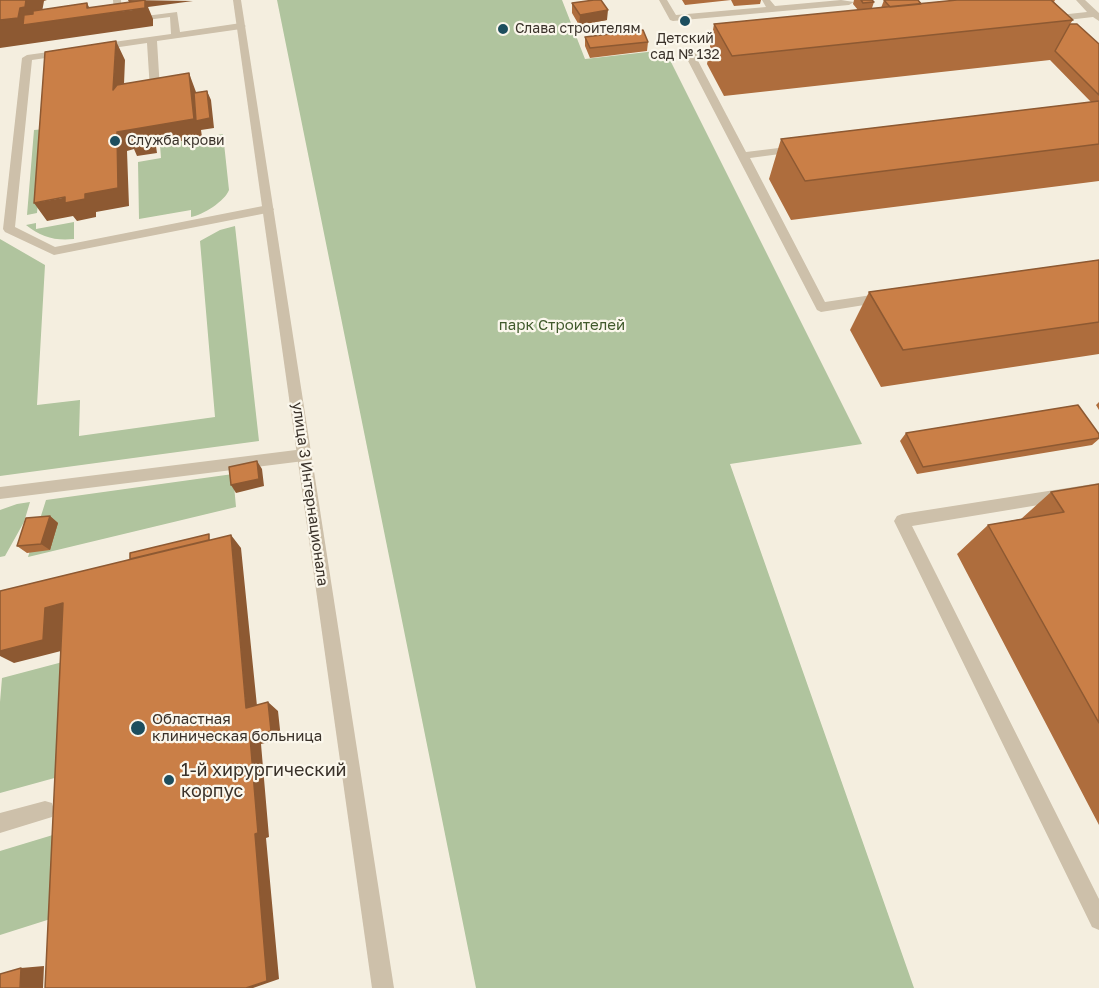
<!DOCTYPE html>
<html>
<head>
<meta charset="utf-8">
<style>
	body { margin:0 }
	canvas { display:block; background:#f4eedf }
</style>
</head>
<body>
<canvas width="1099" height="988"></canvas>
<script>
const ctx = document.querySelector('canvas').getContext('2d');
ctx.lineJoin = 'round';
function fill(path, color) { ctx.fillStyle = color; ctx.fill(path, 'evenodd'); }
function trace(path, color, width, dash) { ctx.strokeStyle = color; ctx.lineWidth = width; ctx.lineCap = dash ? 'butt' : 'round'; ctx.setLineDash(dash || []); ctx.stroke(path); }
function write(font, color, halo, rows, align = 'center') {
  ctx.font = font + ' "Golos Text",sans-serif'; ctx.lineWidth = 4.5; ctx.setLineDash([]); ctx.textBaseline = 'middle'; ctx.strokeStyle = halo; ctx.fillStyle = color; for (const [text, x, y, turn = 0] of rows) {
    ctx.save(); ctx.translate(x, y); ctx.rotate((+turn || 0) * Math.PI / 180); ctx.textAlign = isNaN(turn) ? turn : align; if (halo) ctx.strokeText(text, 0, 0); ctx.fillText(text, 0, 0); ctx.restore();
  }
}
fill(new Path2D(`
	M277,0H562L585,59L665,50L862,444L730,464L914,988H476Z
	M45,129L37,213L27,215L34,130Z
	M223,134L229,190C225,201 203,215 191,217V210L139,219L138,162L161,158L160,145Z
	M74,222V239C55,241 41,237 26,225L36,223V229Z
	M235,226L259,441L0,476V239L45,265L37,405L80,400L79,436L215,417L200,241L220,230Z
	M233,474L236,507L28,557L46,500Z
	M30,502L24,522L5,556L0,557V510L17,504Z
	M74,659L69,774L0,793V702L2,678Z
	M66,831L63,915L0,935V851Z`), '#b0c49e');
fill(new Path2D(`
	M113,0H121L122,19L177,12L180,32L241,23L246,26L241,29L157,41L160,90L155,93L150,90L147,43L99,50L94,47L99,44L171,34L170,17L115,24Z
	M659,0H667L676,15L766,7L762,0H770L775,6L841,0L854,2L849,5L673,21L670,20Z
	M1076,0H1085L1099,13V21L1093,17L1050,22L1045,19L1050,16L1087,12Z
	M727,49L732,52L730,54L696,57L746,152L795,146L800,149L795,152L750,158L825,302L885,293L889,295L891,298L889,301L821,312L817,310L685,55L690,52Z
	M63,50L68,53L66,55L32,60L15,227L55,247L268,205L274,209L272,212L54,255L5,232L3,229L22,58L27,55Z
	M304,449L309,451L311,455L309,459L304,461L0,499V487Z
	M1099,483V495L912,526L1099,899V930L1092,927L894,521L897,516L902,514Z
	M45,801L52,803L54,810L52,817L0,833V813Z`), '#cdc0aa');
fill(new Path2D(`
	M233,0H241L394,988H372Z`), '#cdc0aa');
fill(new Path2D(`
	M682,0H761L760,4L734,6L731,0L685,5Z
	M854,0H872L874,2L872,8H881L884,0L921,4L957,0H1055L1054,2L1073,20L1070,24L1099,44V181L791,220L769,179L781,139L1091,102L1050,60L724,96L707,64L714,24L858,10L853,4Z
	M572,3L607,20L579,25L572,13Z
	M585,37L648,42L647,51L590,58L585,46Z
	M1099,260V354L881,387L850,330L869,292Z
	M1099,402V410L1096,405Z
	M906,433L1099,438V439L1092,445L917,474L900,441Z
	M1099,484V825L957,554L988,525L1021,519L1051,492Z
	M50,516L58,523L50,550L27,553L17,546Z`), '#ae6d3d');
fill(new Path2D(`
	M26,0H47L44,1L40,23L87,8V3L93,15L133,10L128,0L193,1L148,7L153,19V26L0,48V20L20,8Z
	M608,10L607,20L579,25L580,15Z
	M116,41L125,60L123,108L113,90Z
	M189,73L196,92L200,120L207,91L211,100L214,128L201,130L202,137L156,146L157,153L137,156L134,149L127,151L129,206L96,212V217L77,221L73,216L47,221L34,203L85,194L117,132Z
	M257,461L262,469L264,486L236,493L231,485Z
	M50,516L58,523L50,550L41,544Z
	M231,535L241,548L258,716L246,708Z
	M63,603L61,651L14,663L0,656V651L45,608Z
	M268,702L278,711L281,739L261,744L269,837L266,838L279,979L253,988H246L255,834L250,737Z
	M44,966L43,988H20L21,968Z`), '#8d5932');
const building = new Path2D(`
	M0,0H26L25,7L20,8L18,18L0,20Z
	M145,0V8L23,25L24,15L33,14V11L87,3V8Z
	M594,0H601L608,10L580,15L572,3Z
	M861,0H872L874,2L863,3Z
	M884,0H918L921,4L890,7Z
	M957,0H1051L1073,20L732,56L714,24Z
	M1070,24H1077L1099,44V95L1055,51Z
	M643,30L648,42L590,48L585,37Z
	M116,41L113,90L117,85L189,73L194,119L117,132L118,188L85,194V199L65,203V197L34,203L45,52Z
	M207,91L210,118L196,121L194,93Z
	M1099,101V144L805,181L781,139Z
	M151,136L152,143L132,147V139Z
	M1099,260V322L903,350L869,292Z
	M1078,405L1099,434V438L923,467L906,433Z
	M257,461L259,479L231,485L229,467Z
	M1099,484V723L988,525L1064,512L1051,492Z
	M50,516L41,544L17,546L26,518Z
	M209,534V540L130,559V553Z
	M231,535L246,708L268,702L271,731L250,737L258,833L255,834L267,981L246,988H45L63,603L45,608L43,640L0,651V591Z
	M21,968L20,988H0V974Z`);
fill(building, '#ca7f47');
trace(building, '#8d5932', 1.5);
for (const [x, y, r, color] of [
	[685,21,6,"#1d4e5e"],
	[503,29,6,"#1d4e5e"],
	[115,141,6,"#1d4e5e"],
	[138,728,8,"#1d4e5e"],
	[169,780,6,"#1d4e5e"]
]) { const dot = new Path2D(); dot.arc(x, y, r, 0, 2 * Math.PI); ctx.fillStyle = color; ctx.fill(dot); trace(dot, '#fbf7ec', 2); }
write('14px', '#3a322a', '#fbf7ec', [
	["Слава строителям",515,29],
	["Детский",685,39,"center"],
	["сад № 132",685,55,"center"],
	["Служба крови",127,141]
], 'left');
write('15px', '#415a2c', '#fbf7ec', [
	["парк Строителей",562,325]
]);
write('15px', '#3a322a', '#fbf7ec', [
	["улица 3 Интернационала",310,494,82]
]);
write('15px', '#3a322a', '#fbf7ec', [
	["Областная",152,719],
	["клиническая больница",152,736]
], 'left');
write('18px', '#3a322a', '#fbf7ec', [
	["1-й хирургический",181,770],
	["корпус",181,791]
], 'left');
</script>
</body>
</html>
